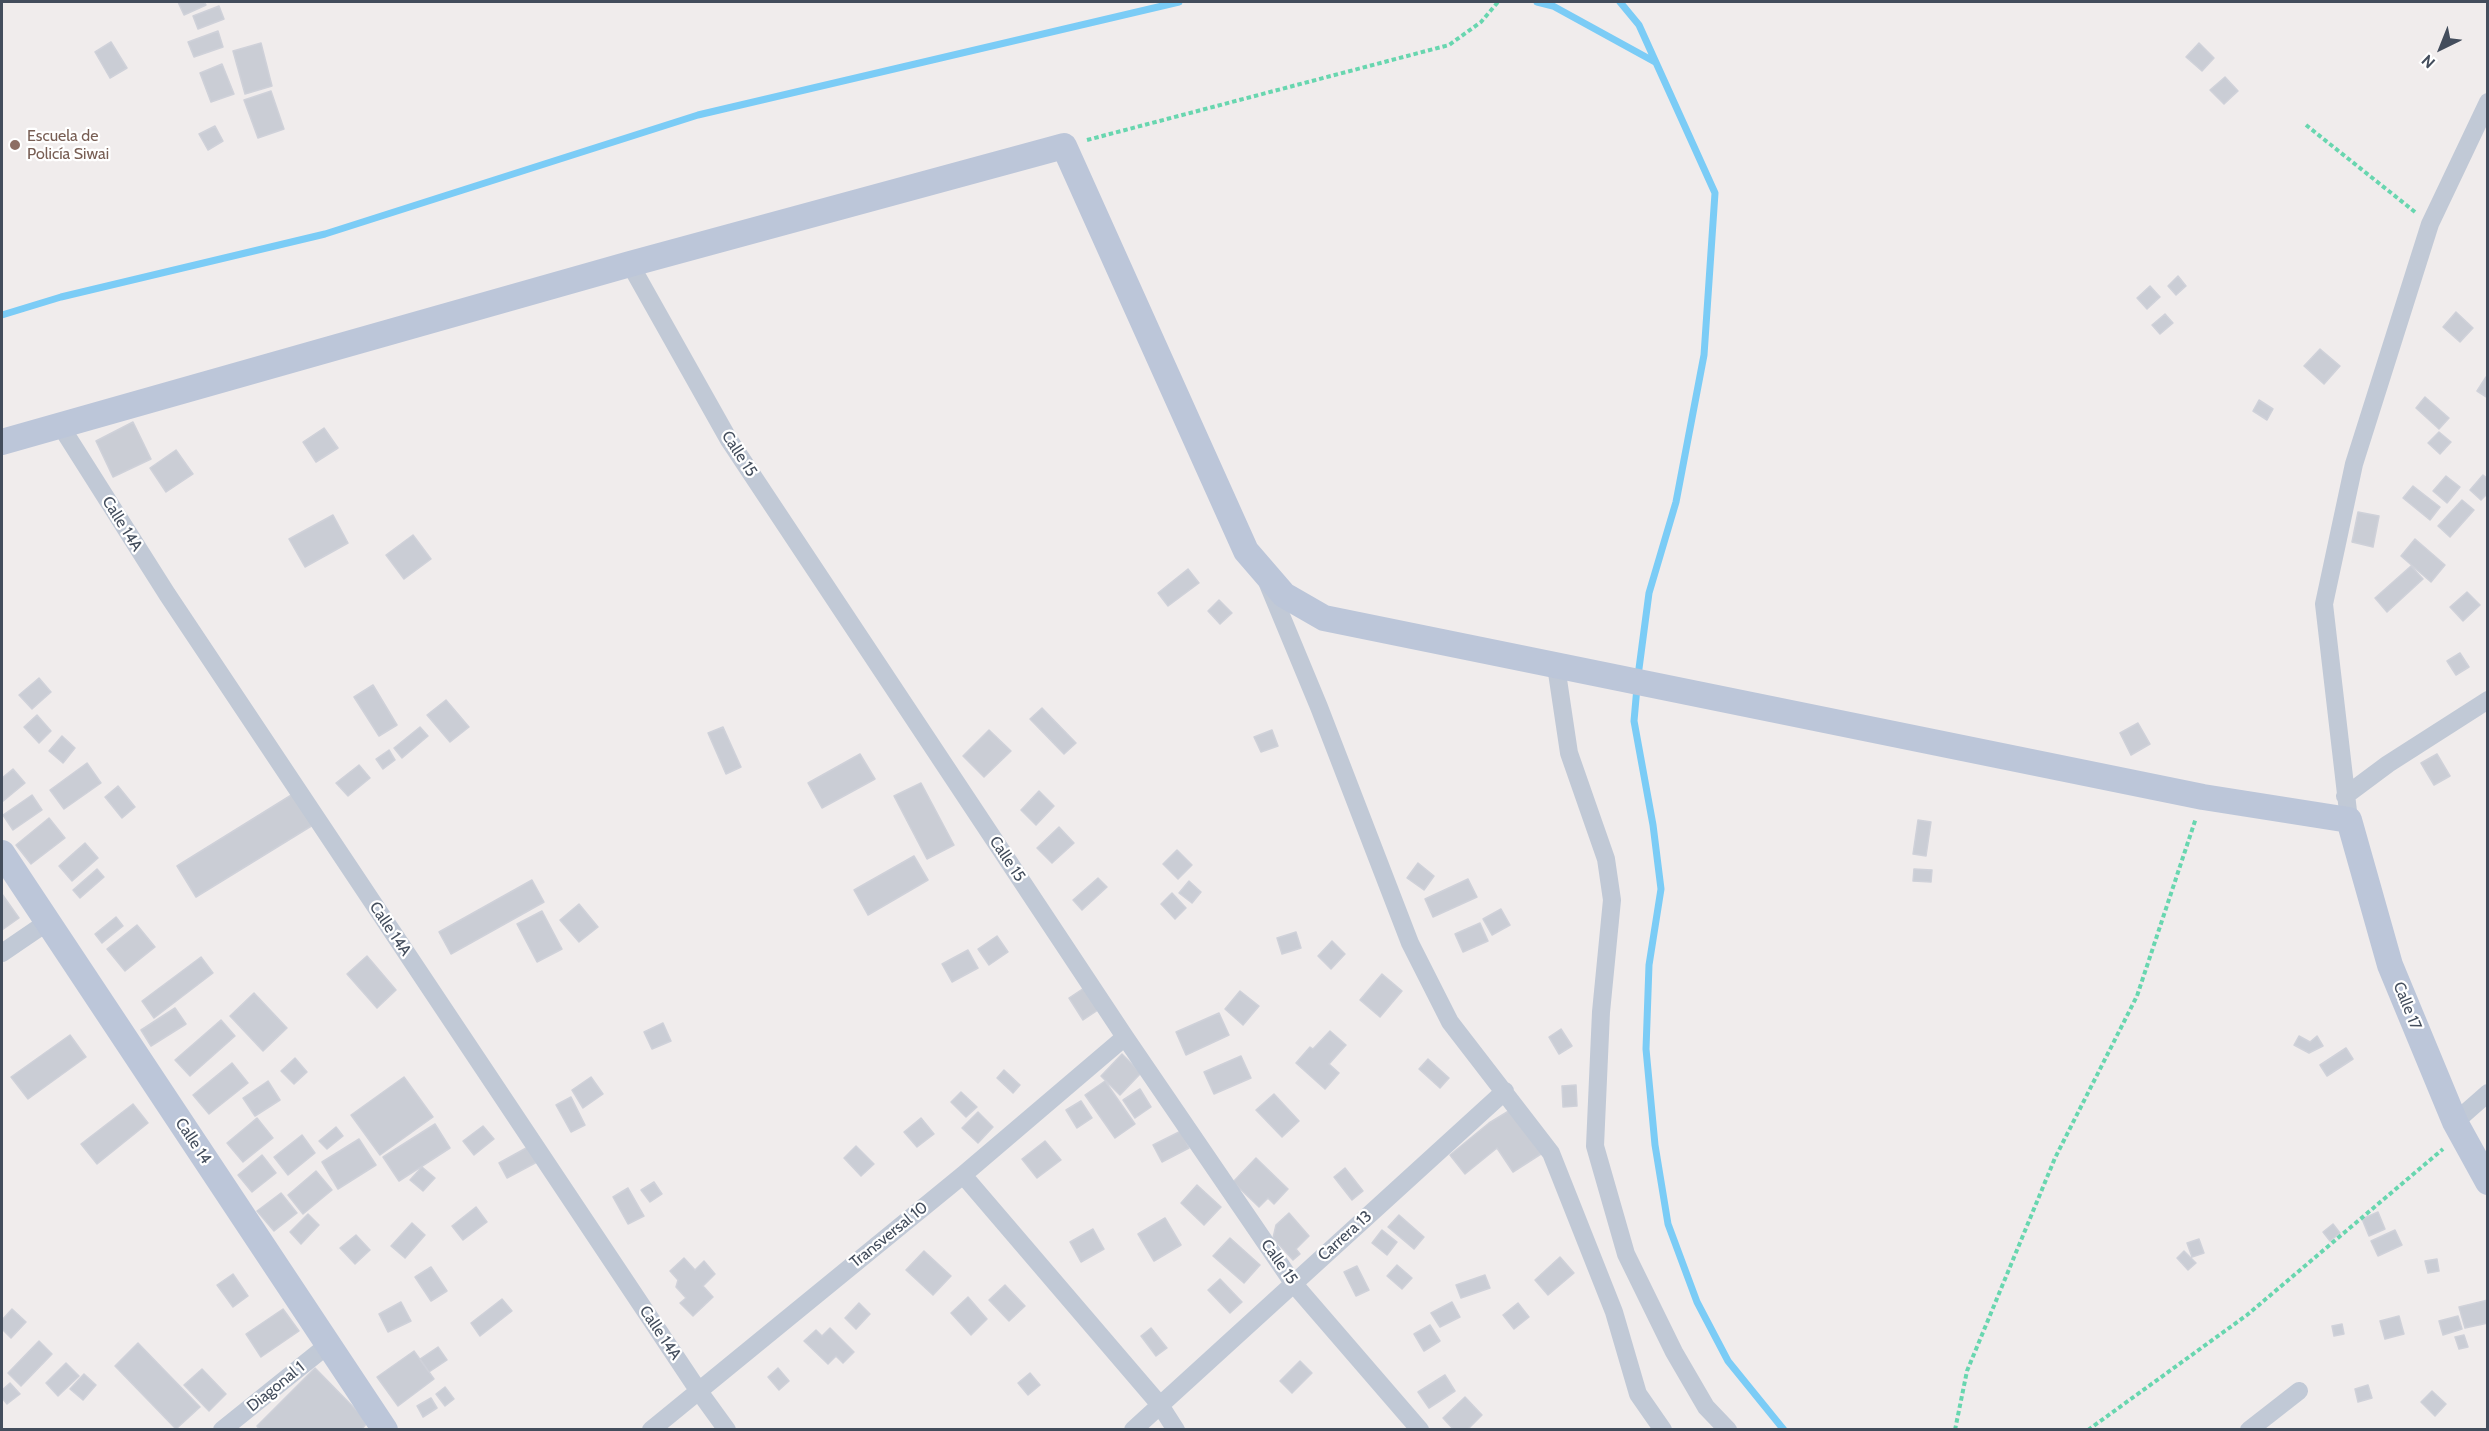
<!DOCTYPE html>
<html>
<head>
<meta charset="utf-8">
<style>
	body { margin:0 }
	#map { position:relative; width:2489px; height:1431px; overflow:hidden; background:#f0ecec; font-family:Cabin,sans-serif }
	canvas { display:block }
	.frame { position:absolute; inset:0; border:3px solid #434d5c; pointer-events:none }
	.north { position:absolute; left:2411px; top:18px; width:60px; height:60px; -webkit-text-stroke:4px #fff; paint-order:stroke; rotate:223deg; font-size:16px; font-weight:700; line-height:24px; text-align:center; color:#434d5c }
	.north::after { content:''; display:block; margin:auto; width:21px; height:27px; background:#434d5c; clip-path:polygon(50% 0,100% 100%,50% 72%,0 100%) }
</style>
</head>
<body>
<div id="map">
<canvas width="2489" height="1431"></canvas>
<div class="frame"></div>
<div class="north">N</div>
</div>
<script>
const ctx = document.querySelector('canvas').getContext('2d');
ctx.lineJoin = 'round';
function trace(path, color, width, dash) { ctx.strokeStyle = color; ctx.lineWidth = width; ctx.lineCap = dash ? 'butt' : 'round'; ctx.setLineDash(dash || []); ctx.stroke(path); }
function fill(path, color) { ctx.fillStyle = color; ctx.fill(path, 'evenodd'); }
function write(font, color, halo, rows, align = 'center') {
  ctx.font = font + ' Cabin,sans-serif'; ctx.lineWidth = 4.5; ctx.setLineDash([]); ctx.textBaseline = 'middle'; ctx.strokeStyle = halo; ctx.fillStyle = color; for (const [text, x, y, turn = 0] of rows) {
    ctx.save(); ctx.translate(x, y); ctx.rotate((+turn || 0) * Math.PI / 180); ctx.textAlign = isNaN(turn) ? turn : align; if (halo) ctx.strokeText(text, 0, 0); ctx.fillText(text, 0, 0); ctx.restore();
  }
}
trace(new Path2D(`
	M1537,2L1553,6L1655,62
	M1620,2L1639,25L1715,193L1704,355L1676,502L1649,593L1638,676
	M2,315L61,297L325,234L698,115L1179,2
	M1637,687L1634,721L1653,825L1661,889L1649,965L1646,1049L1655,1145L1668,1224L1697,1302L1728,1361L1784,1430`), '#7bccf6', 7);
const building = new Path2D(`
	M178,2H204L206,5L184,15Z
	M219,6L224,19L198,29L193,16Z
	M218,31L223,47L194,57L188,42Z
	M111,42L127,68L110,78L95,52Z
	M261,43L272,86L245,94L233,51Z
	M2199,43L2214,58L2202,71L2186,57Z
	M222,64L234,94L211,102L200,73Z
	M2225,77L2238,91L2224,104L2210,90Z
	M271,91L284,129L258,138L244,100Z
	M215,126L223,141L208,150L199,134Z
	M2178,276L2186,286L2176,295L2168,286Z
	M2150,286L2160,297L2147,309L2137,298Z
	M2456,312L2473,328L2460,342L2443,327Z
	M2165,314L2173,323L2160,334L2152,325Z
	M2320,349L2340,366L2324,384L2304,366Z
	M2486,377L2488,378V398L2477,391Z
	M2425,397L2449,418L2439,429L2416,408Z
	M2259,400L2273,409L2267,420L2253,411Z
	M133,422L151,459L113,477L96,441Z
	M324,428L338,448L316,462L303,442Z
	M2439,432L2451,442L2440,454L2428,443Z
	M176,450L193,474L166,492L150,468Z
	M2483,475L2488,479V493L2481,500L2470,490Z
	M2446,476L2460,487L2447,503L2433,491Z
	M2413,486L2440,507L2430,520L2403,498Z
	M2462,500L2474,510L2450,537L2438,526Z
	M2358,512L2379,516L2373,547L2352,542Z
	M333,515L348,543L305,567L289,539Z
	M413,535L431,559L404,579L386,555Z
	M2415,539L2445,565L2431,582L2401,556Z
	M2411,566L2423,579L2387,612L2375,598Z
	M1188,569L1199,583L1168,606L1158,593Z
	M2467,592L2480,605L2463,621L2450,607Z
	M1219,600L1232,613L1220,624L1208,611Z
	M2460,653L2469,667L2456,675L2447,661Z
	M39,678L51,692L32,709L19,695Z
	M373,685L397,725L379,736L354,697Z
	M446,700L469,727L450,742L427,715Z
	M1042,708L1076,743L1064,754L1030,719Z
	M37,715L51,731L39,743L24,727Z
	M2138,723L2150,744L2131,755L2120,733Z
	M420,727L428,736L402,758L394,748Z
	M723,727L741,767L726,774L708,733Z
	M989,730L1011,751L984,777L963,756Z
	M1272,730L1278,746L1261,752L1254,737Z
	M62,736L75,748L63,763L49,751Z
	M389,750L395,760L383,769L376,759Z
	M860,754L875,779L822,808L808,783Z
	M2437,754L2450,776L2434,785L2421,763Z
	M87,763L101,783L64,809L50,790Z
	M359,765L370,778L348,796L336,783Z
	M13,769L25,783L2,802V778Z
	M921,783L954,845L927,859L894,796Z
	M118,786L135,807L122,818L105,797Z
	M1039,791L1054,806L1036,825L1021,810Z
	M293,794L313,825L196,897L177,866Z
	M32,795L42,810L13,830L3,815Z
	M49,818L65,838L31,864L16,845Z
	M1918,820L1931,822L1926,856L1913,854Z
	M1059,827L1074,843L1052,863L1037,848Z
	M85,843L98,858L72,881L59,866Z
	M1177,850L1192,865L1178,879L1163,864Z
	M914,856L928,880L868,915L854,890Z
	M1418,863L1434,876L1424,890L1407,878Z
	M97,869L104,877L80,898L73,890Z
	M1914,869L1932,870L1931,882L1913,881Z
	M1098,878L1107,887L1082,910L1073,900Z
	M1468,879L1477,897L1433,917L1425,899Z
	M532,880L544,902L451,954L439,932Z
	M1189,881L1201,892L1192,903L1179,893Z
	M1172,893L1186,908L1175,919L1161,904Z
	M2,894L19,918L2,930Z
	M579,904L598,927L579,942L560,920Z
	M1501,909L1510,925L1492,935L1483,919Z
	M542,911L562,949L537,962L517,924Z
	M116,917L123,926L102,943L95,934Z
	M1480,923L1488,941L1463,952L1455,934Z
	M137,925L155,947L125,971L107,949Z
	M1296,932L1301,948L1282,954L1277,938Z
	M997,936L1008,952L989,965L978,949Z
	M1332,941L1345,954L1331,969L1318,956Z
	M968,950L978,968L952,982L942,964Z
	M367,956L396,990L377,1008L347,974Z
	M201,957L213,973L154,1018L142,1001Z
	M1382,974L1402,991L1380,1017L1360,1000Z
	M1084,988L1098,1010L1083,1020L1069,998Z
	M1240,991L1259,1006L1243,1025L1225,1009Z
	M254,993L287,1028L263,1051L230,1016Z
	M175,1008L186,1024L151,1046L141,1030Z
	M1219,1013L1229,1035L1186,1055L1176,1032Z
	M221,1020L235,1036L190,1076L175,1060Z
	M663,1023L671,1041L652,1049L644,1032Z
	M1561,1029L1572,1046L1559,1054L1549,1037Z
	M1330,1031L1346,1045L1329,1064L1339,1073L1325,1089L1296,1063L1310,1047L1313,1049Z
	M70,1035L86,1057L28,1099L11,1077Z
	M2299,1036L2310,1042L2317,1036L2323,1046L2309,1053L2294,1045Z
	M2346,1048L2353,1059L2327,1076L2320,1065Z
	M1122,1054L1141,1073L1120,1095L1101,1076Z
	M1241,1056L1251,1078L1214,1094L1204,1072Z
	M295,1058L307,1072L294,1084L281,1071Z
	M1428,1059L1449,1078L1440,1088L1419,1069Z
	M232,1063L248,1083L209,1114L193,1095Z
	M1004,1070L1020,1085L1013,1093L997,1078Z
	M404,1077L433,1117L380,1155L351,1115Z
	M591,1077L603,1094L583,1108L572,1090Z
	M268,1081L280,1100L255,1116L243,1098Z
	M1105,1081L1135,1124L1115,1138L1085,1095Z
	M1576,1085L1577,1106L1563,1107L1562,1086Z
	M1140,1089L1151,1107L1135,1118L1123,1100Z
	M961,1092L977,1107L966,1117L951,1102Z
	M1274,1094L1299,1121L1282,1137L1256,1110Z
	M571,1097L585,1125L571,1132L556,1105Z
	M1081,1101L1092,1118L1077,1128L1066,1110Z
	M133,1104L148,1123L97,1164L81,1144Z
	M1512,1109L1541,1154L1513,1172L1497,1148L1465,1174L1450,1155L1489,1123Z
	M978,1112L993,1127L978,1143L962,1128Z
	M257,1118L273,1138L243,1162L227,1143Z
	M921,1118L934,1134L917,1147L904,1132Z
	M435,1124L450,1148L399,1181L383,1157Z
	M483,1126L494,1139L474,1155L463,1141Z
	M336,1127L343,1136L327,1149L319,1141Z
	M1181,1131L1189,1148L1162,1162L1153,1145Z
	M302,1135L315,1153L288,1175L274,1157Z
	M359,1139L376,1165L338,1189L322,1162Z
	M1045,1141L1061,1160L1037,1178L1022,1159Z
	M856,1146L874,1164L861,1176L844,1158Z
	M528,1147L537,1162L507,1178L499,1163Z
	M262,1155L276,1173L252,1192L238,1175Z
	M1256,1158L1288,1189L1274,1204L1268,1198L1259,1207L1233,1182Z
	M422,1167L435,1178L423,1191L410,1180Z
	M1345,1168L1363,1191L1352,1200L1334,1177Z
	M316,1171L332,1190L303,1214L288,1195Z
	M654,1182L662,1194L650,1202L641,1190Z
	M1197,1185L1221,1207L1204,1225L1181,1203Z
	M628,1188L644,1216L628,1224L613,1197Z
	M281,1193L297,1213L274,1231L257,1211Z
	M476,1207L487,1222L463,1240L452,1226Z
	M2378,1212L2385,1229L2369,1236L2362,1219Z
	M1289,1213L1309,1236L1296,1249L1300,1254L1293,1260L1273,1238L1276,1225Z
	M308,1214L319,1225L301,1244L290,1232Z
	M1399,1215L1424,1237L1414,1249L1388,1227Z
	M1165,1218L1181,1245L1154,1261L1138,1234Z
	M412,1223L425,1235L405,1258L391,1246Z
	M2333,1224L2340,1233L2330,1241L2323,1232Z
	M1093,1229L1104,1249L1081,1262L1070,1242Z
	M1382,1230L1397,1242L1387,1255L1372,1243Z
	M2395,1230L2402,1245L2378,1256L2371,1241Z
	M356,1235L370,1250L355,1264L340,1248Z
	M1230,1238L1260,1265L1244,1283L1213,1256Z
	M2199,1239L2204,1253L2192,1257L2187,1243Z
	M924,1251L951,1276L933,1295L906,1270Z
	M2184,1251L2196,1263L2188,1270L2177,1258Z
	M1560,1257L1574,1273L1548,1295L1535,1280Z
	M684,1258L695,1270L704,1261L715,1274L703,1286L713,1297L693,1316L680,1303L686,1298L676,1287L678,1280L670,1271Z
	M2437,1259L2439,1271L2428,1273L2425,1261Z
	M1397,1265L1412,1278L1402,1289L1387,1276Z
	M1357,1266L1369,1290L1356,1296L1344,1272Z
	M431,1267L447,1291L431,1301L415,1277Z
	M233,1274L248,1296L233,1307L217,1285Z
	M1485,1275L1490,1288L1461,1298L1456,1285Z
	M1220,1279L1242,1302L1230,1313L1208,1290Z
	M1005,1285L1025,1306L1009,1321L989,1300Z
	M968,1297L987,1319L971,1335L951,1313Z
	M502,1299L512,1311L480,1336L471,1323Z
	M2488,1300V1323L2465,1328L2459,1307Z
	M401,1302L411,1321L388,1332L379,1314Z
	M1452,1302L1460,1317L1440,1327L1431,1313Z
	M859,1303L870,1314L856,1329L845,1318Z
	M1518,1303L1529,1317L1514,1329L1503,1315Z
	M12,1309L26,1322L11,1338L2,1329V1320Z
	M283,1309L299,1331L261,1357L246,1334Z
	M2399,1316L2404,1334L2385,1339L2380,1321Z
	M2458,1316L2462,1329L2443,1335L2439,1321Z
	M2342,1324L2344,1334L2334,1336L2332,1326Z
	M1430,1325L1440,1341L1424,1351L1414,1334Z
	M830,1328L854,1352L843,1363L836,1356L828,1364L804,1341L816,1330L822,1336Z
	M1151,1328L1167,1348L1156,1356L1141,1336Z
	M2464,1335L2468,1347L2459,1349L2455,1337Z
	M39,1341L52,1354L21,1386L8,1373Z
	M138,1343L200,1407L176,1429L115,1366Z
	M438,1347L447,1360L429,1372L420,1359Z
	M414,1351L434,1379L398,1406L377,1377Z
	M1300,1361L1312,1373L1292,1393L1280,1381Z
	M66,1363L79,1376L58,1396L46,1383Z
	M315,1368L368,1422L361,1430H260L257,1426Z
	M778,1368L789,1381L779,1390L768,1377Z
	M202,1369L226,1394L209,1411L184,1385Z
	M1030,1373L1040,1385L1028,1395L1018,1383Z
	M84,1374L96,1385L83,1400L70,1389Z
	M1445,1375L1455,1391L1429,1408L1418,1392Z
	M10,1383L20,1394L7,1404L2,1398V1390Z
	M2368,1385L2372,1398L2358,1402L2355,1389Z
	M445,1387L454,1399L445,1406L436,1394Z
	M2432,1391L2446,1404L2435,1416L2421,1402Z
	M1465,1397L1482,1415L1467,1430H1454L1443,1418Z
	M431,1398L437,1408L423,1417L417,1406Z`);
fill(building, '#cacdd5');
trace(building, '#cfd1d9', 1.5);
trace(new Path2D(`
	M2306,125L2415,212
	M1087,140L1449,45L1481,22L1498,2
	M1955,1430L1967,1371L2055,1158L2137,996L2196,818
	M2088,1430L2247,1315L2443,1149`), '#68d6af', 4, [4.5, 3]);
trace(new Path2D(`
	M630,264L729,440L1125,1037L1293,1283L1420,1430
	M60,425L167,594L698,1390L727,1430
	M1268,584L1319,707L1410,943L1450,1022L1551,1153L1614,1312L1638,1394L1663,1430
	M1556,666L1569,753L1606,859L1612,900L1601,1012L1595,1146L1626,1254L1674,1352L1706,1407L1728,1430
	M2345,796L2388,764L2488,700
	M2349,820L2324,604L2354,464L2430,224L2488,102
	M2,953L46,923
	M2455,1122L2488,1093
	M963,1175L1160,1405L1176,1430
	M222,1430L329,1344
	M651,1430L963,1175L1125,1037
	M1133,1430L1505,1091
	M2249,1430L2299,1391`), '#c1c9d6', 18);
trace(new Path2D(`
	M2,442L630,264L1064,146L1246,551L1284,595L1324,618L2203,797L2349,820L2390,965L2455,1122L2488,1182
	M2,853L385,1430`), '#bcc6d9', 26);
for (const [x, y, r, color] of [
	[15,145,6,"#8d6e63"]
]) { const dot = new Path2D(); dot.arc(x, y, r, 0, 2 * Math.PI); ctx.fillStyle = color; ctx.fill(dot); trace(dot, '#fff', 2); }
write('16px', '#785e54', '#fff', [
	["Escuela de",27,136],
	["Policía Siwai",27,154]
], 'left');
write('16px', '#434d5c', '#fff', [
	["Calle 15",739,454,57],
	["Calle 14A",122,524,58],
	["Calle 15",1007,859,56],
	["Calle 14A",390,929,56],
	["Calle 17",2407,1006,68],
	["Calle 14",193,1141,56],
	["Transversal 10",889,1235,-39],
	["Carrera 13",1345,1236,-42],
	["Calle 15",1279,1262,55],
	["Calle 14A",660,1333,56],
	["Diagonal 1",276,1387,-39]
]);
</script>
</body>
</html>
